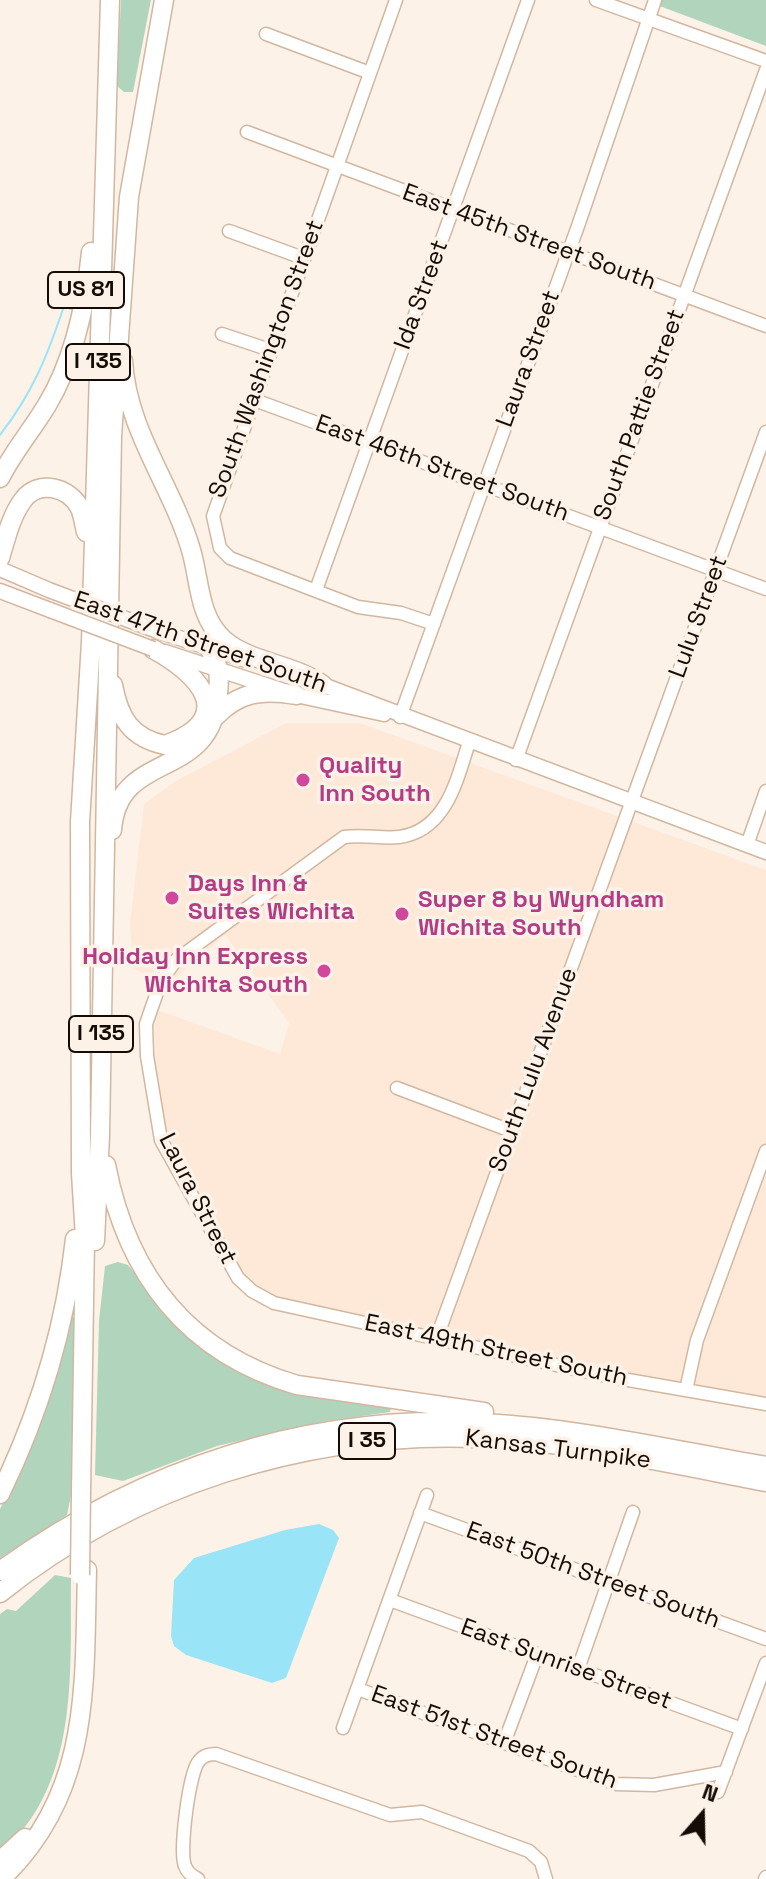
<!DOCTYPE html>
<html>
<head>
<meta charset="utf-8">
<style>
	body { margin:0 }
	#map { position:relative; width:766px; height:1879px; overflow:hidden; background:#fdf2e8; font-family:"Space Grotesk",sans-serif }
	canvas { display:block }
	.north { position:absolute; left:662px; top:1775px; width:80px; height:80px; -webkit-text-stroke:6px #fdf2e8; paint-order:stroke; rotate:20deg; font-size:22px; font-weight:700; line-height:32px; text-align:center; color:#150c05 }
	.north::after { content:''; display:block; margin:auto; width:28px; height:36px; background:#150c05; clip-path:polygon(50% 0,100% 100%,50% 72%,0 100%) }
</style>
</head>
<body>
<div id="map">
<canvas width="766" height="1879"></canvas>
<div class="north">N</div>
</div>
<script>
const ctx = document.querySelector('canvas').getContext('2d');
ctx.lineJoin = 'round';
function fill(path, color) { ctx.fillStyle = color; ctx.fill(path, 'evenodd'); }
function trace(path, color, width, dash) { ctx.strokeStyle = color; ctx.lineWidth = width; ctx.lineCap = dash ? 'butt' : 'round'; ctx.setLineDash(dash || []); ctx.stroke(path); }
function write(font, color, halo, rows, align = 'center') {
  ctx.font = font + ' "Space Grotesk",sans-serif'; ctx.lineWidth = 7; ctx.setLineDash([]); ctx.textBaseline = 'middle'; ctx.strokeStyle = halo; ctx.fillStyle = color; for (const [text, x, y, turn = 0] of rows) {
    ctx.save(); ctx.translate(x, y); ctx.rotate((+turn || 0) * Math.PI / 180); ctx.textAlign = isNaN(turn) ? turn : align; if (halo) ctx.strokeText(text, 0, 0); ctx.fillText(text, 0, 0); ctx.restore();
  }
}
fill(new Path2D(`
	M286,723H360L766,870V1402L529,1358L269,1300L238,1278L161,1140L154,1100L155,1009L280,1054L289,1023L225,935L169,984L133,969L130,923L144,804L174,782Z`), '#fee9d8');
fill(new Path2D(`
	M121,0H151L133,92H124L117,86Z
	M659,0H766V46L657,5Z
	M118,1262L128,1265L153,1296L228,1361L391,1405L390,1412L326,1421L217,1446L123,1481L95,1475L99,1321L105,1266Z
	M70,1317H78L72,1491L67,1515L0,1558V1509L15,1479Z
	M55,1575L71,1578C70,1672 80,1786 0,1853V1614L7,1609L16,1611Z`), '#b0d4bc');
fill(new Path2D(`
	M319,1524L333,1530L339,1538L286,1678L272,1683L186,1655L174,1646L171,1636L174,1580L194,1558L285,1530Z`), '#9ae4f7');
trace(new Path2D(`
	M0,435C33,392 47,357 64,306L71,309`), '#9ae4f7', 2);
const minor = new Path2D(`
	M396,0L213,516L220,548L230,558L358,607L401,613L434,624
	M596,0L766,61
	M266,34L370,73
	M247,132L766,326
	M229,231L303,258
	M222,334L270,350
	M252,399L766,589
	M316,590L528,0
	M400,717L578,226L655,0
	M469,742C457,780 446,831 399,837C381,839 363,834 344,837L176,960L161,981L146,1024L147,1056L161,1140L238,1278L252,1291L274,1303L611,1377L766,1404
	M516,760L766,70
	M747,845L766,791
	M397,1088L511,1131
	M437,1337L766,432
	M686,1390L697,1340L766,1151
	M420,1513L766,1639
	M390,1600L742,1729
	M578,1669L633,1512
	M358,1689L616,1784L654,1785L726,1772
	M343,1728L427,1495
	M504,1743L537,1655
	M718,1792L766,1663
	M198,1879C192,1876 187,1872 185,1866C179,1852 189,1772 199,1761C203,1755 209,1754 216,1754L390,1815L422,1812L529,1851L541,1862L546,1879
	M765,1879L766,1877`);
const major = new Path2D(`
	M0,569L49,590
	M0,591L50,610
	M155,630L246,660
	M165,652L296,695L384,714
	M315,682L766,852`);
const highway = new Path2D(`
	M123,361C127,431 172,485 191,550C200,580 198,617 224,640C251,663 294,664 323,685
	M0,478C13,452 32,430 47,405C74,360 86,304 91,252
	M0,558C6,538 11,516 23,500C38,479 69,487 80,508C83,515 84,524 86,532
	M113,685C119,718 131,738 165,745C239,718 201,675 153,649
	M216,716C239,692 263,689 296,695
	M112,830C118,748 212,783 218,694C220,675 219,663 208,647
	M106,1165C127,1274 187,1353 297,1385L484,1412
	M95,1241L100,1135L112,436L129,197L164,0
	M81,1492L85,1238L81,1173L80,822L91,642L110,0
	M0,1494C39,1414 65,1329 75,1239
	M0,1571C141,1469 308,1413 484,1423C579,1428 673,1450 766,1466
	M0,1593C135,1485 307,1431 479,1438C575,1442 672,1464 766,1482
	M0,1861L25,1838
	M1,1879C92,1793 84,1685 87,1570`);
trace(minor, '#d1b7a0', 15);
trace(major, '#d1b7a0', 17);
trace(highway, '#d1b7a0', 21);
trace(minor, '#fff', 12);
trace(major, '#fff', 14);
trace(highway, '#fff', 18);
const majorBridge = new Path2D(`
	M49,590L155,630
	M50,610L153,649`);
const highwayBridge = new Path2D(`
	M80,1575L81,1492`);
trace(majorBridge, '#d1b7a0', 17, []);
trace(highwayBridge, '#d1b7a0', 21, []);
trace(majorBridge, '#fff', 14);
trace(highwayBridge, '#fff', 18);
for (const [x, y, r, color] of [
	[303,780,8,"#d1479c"],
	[172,898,8,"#d1479c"],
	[402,914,8,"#d1479c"],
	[324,971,8,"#d1479c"]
]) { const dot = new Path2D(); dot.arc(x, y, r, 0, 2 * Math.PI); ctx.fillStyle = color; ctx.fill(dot); trace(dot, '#fdf2e8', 3); }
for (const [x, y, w] of [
	[86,290,76],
	[98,362,64],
	[101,1034,64],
	[367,1441,56]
]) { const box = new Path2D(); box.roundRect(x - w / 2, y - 18, w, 36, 6); ctx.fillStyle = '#fdf2e8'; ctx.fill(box); trace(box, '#150c05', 2); }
write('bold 22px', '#150c05', null, [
	["US 81",86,290],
	["I 135",98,362],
	["I 135",101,1034],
	["I 35",367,1441]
]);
write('24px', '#150c05', '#fdf2e8', [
	["East 45th Street South",529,238,20],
	["Ida Street",422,295,-70],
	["South Washington Street",267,359,-70],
	["Laura Street",529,359,-70],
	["South Pattie Street",640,415,-70],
	["East 46th Street South",442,469,20],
	["Lulu Street",699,617,-70],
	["East 47th Street South",200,643,19],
	["South Lulu Avenue",534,1070,-70],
	["Laura Street",197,1199,63],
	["East 49th Street South",496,1351,12],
	["Kansas Turnpike",558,1450,7],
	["East 50th Street South",593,1576,20],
	["East Sunrise Street",566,1665,20],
	["East 51st Street South",494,1738,20]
]);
write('bold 24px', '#b23c85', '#fdf2e8', [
	["Quality",319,766],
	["Inn South",319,794],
	["Days Inn &",188,884],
	["Suites Wichita",188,912],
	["Super 8 by Wyndham",418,900],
	["Wichita South",418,928],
	["Holiday Inn Express",308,957,"right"],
	["Wichita South",308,985,"right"]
], 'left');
</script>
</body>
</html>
